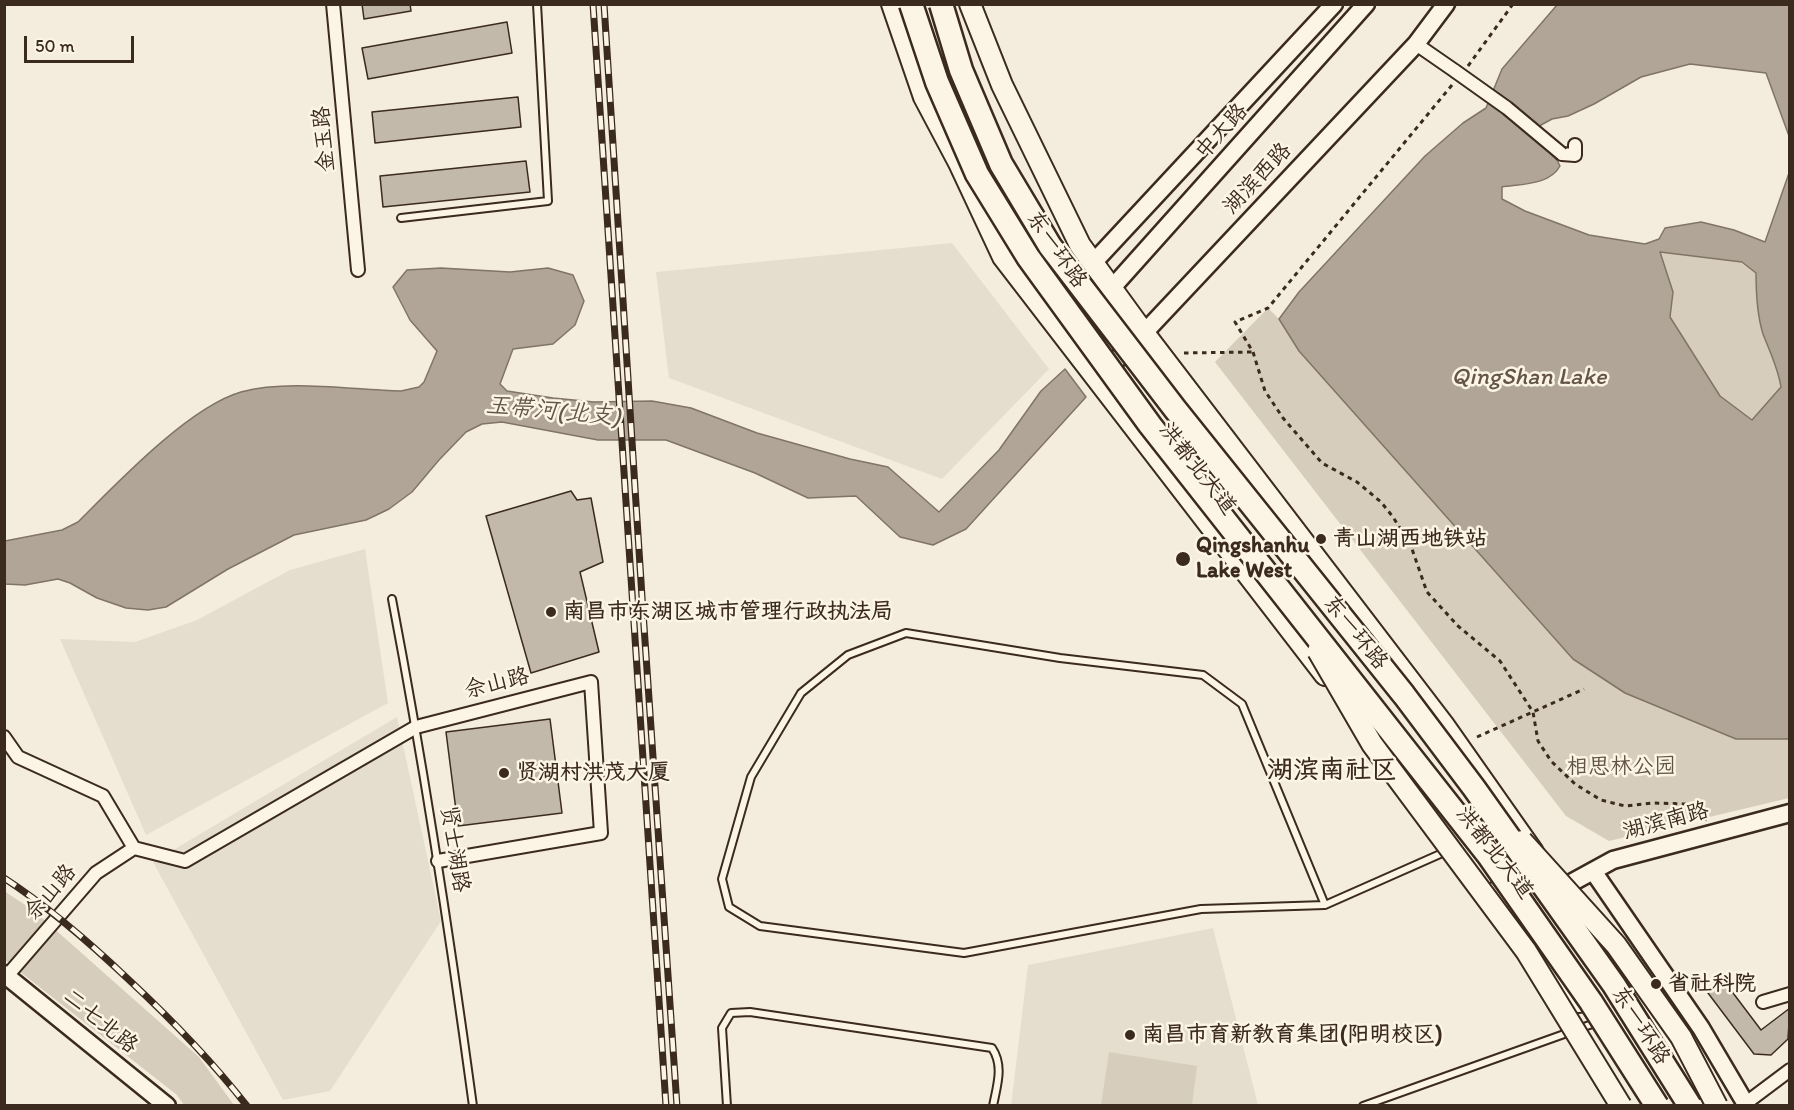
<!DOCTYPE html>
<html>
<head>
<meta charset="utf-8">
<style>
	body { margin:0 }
	#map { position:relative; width:1794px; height:1110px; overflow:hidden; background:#f4eddd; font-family:Itim,sans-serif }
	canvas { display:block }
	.frame { position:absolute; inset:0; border:6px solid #3b2a1e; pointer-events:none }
	.scale { position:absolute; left:24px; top:36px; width:110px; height:27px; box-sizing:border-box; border:3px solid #3b2a1e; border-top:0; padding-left:8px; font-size:18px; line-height:21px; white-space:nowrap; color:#3b2a1e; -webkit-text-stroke:4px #fcf5e5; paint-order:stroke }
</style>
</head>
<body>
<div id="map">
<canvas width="1794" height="1110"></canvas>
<div class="frame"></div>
<div class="scale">50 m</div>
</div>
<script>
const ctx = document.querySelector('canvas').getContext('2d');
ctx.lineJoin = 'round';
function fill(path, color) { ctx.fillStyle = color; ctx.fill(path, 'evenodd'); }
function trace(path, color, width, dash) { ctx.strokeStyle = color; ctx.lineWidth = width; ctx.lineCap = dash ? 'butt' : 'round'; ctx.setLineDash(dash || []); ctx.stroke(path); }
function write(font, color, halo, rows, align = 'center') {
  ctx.font = font + ' Itim,"LXGW WenKai TC",sans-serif'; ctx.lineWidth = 5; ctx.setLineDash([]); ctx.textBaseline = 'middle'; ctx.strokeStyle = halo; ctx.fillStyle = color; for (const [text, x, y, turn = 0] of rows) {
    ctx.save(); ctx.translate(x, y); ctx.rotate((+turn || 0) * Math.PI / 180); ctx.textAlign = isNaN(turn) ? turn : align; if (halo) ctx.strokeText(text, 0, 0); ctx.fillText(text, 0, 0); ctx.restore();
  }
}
fill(new Path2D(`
	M952,243L1049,369L942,479L669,378L656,272Z
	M365,549L388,703L146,835L60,639L135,642L197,620L290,570Z
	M397,717L441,921L330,1091L283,1100L153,862Z
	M1213,928L1258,1105L1011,1106L1028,965Z`), '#e5ddce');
fill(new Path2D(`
	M1659,252L1742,262L1756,273C1756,293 1757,315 1763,334C1770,352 1778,368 1781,388L1752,421L1720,396L1670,317L1673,292Z
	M1268,308L1279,319L1299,351L1573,659L1736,739H1789V798L1609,841L1566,816L1215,362Z
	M4,891L33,910L199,1057L234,1105H184L177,1095L5,960Z
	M1109,1052L1197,1066L1192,1105H1101Z`), '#d6cdbd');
const water = new Path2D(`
	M1557,5H1789V136L1766,73L1690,64L1641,77L1594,104L1568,116L1552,119L1541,125L1537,130L1538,141L1557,160L1560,166C1550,185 1521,184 1502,187V199L1525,211L1589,235L1645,244L1659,239L1665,228L1701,222L1734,230L1765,242L1789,173V739H1736L1625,693L1573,659L1299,351L1279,319L1299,292L1425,156L1463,123L1486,108L1502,69ZM1660,252L1742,262L1756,273C1756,292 1757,315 1763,334C1770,352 1778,368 1781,387L1752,420L1720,396L1670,317L1673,292Z
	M441,268L510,272L548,268L573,275L584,301L575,325L553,344L513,349L500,384L507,391L553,398L594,402L652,401L691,408L757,433L850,459L888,467L939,512L999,450L1041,391L1065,369L1086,397L966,529L933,545L900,537L856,496L808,498L755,473L666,440H598L502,422L482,424L466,432L439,460L412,492L389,509L366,520L294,535L228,569L166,607L148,610L126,608L97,598L70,583L58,579L25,585L5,584V541L62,530L78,522C117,483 189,407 241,392C288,379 352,390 401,391L419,387L424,382L437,351L410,320L393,287L407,270Z`);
fill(water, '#b0a596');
trace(water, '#817466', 1.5);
const building = new Path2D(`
	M362,4H410L411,11L364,19Z
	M507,22L512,53L368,79L362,48Z
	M518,97L521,127L375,143L372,112Z
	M526,161L530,192L383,207L380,176Z
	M571,491L577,500L591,498L603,562L580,572L599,652L531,673L486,516Z
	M550,719L562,813L458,826L446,732Z
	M1724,981L1761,1030L1790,1008L1788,1039L1771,1055L1754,1054L1708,993Z`);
fill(building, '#c3b9aa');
trace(building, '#3b2a1e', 1.5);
const lane = new Path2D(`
	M401,218L548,201L537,4
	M392,599C424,767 450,936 473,1106
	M1325,905L1242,704L1203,675L1060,658L906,633L848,655L801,693L751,777L722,879L729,907L760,926L964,953L1201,909L1325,905L1447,851
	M727,1106L722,1028L731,1013L750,1012L992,1048C1004,1066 997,1085 993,1106
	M1363,1106L1595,1023`);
const street = new Path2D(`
	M333,4L358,270
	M1416,44L1455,71
	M1562,154L1575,155V145
	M4,737L18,757L103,796L134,848L185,861L416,727L591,682L601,833L438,861
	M7,976L96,873L134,848
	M1763,1002L1790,994
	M1746,1103L1790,1070`);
const secondary = new Path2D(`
	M1093,263L1334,4
	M1111,289L1366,4
	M1102,374L1144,333L1416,44L1446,4
	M1593,871L1701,1028L1747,1106
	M1560,889L1613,860L1790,813
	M4,974L167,1106`);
const primary = new Path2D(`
	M892,4L924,97L959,163L1003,257L1325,675
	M970,4L1002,85L1080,245L1144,333L1443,724L1533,852
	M1494,893L1579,1002
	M1573,908L1639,1000L1704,1106`);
trace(lane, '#3b2a1e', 10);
trace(street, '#3b2a1e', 16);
trace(secondary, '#3b2a1e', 21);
trace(primary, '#3b2a1e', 24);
trace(new Path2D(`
	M1468,66L1513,4
	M1452,85L1268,308L1235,322L1253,352L1265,391L1283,418L1322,463L1357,482L1381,502L1393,517L1411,546L1427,592L1458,626L1500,661L1533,712L1538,741L1551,761L1575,784L1601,800L1625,806L1653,803L1685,804L1707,820
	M1184,353L1253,352
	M1477,737L1584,689`), '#3b2a1e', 3, [4.5, 4.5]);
trace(lane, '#fcf5e5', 6);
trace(street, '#fcf5e5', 12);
trace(secondary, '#fcf5e5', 16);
trace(primary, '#fcf5e5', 20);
const rail = new Path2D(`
	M593,4L666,1106
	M604,4L642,597L677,1106
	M4,878C50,908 89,942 128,979C171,1019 211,1060 247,1106`);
trace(rail, '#3b2a1e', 7);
trace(rail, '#fcf5e5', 4.5, [14]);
const streetBridge = new Path2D(`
	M1455,71L1507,108L1562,154`);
const primaryBridge = new Path2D(`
	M1318,651L1372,744L1526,951L1621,1106
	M1522,841L1616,945L1681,1037L1717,1106`);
const highwayBridge = new Path2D(`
	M911,4L937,82L977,174L1028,257L1150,425L1489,856L1591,1002L1657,1106
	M941,4L961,70L1001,164L1050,246L1175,409L1404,695L1474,788L1614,985L1690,1106`);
trace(streetBridge, '#3b2a1e', 16, []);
trace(primaryBridge, '#3b2a1e', 24, []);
trace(highwayBridge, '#3b2a1e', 27, []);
trace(streetBridge, '#fcf5e5', 12);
trace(primaryBridge, '#fcf5e5', 20);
trace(highwayBridge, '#fcf5e5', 22);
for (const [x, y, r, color] of [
	[1321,539,6,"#3b2a1e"],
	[1183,559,8,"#3b2a1e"],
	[551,612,6,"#3b2a1e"],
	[504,773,6,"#3b2a1e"],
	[1656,984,6,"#3b2a1e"],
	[1130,1035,6,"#3b2a1e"]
]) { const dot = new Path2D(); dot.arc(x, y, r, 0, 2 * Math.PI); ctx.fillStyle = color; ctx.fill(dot); trace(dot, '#fcf5e5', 2); }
write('22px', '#3b2a1e', '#fcf5e5', [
	["中大路",1222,132,-48],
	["金玉路",325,139,-95],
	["湖滨西路",1258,179,-47],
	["东一环路",1056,250,55],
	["洪都北大道",1197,469,52],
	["东一环路",1355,633,51],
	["佘山路",497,684,-14],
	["湖滨南路",1666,822,-15],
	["贤士湖路",454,849,81],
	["洪都北大道",1494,853,52],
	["佘山路",51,893,-49],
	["二七北路",100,1022,39],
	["东一环路",1640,1026,57]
]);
write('bold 22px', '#3b2a1e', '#fcf5e5', [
	["青山湖西地铁站",1333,539],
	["Qingshanhu",1196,546],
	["Lake West",1196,571],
	["南昌市东湖区城市管理行政执法局",563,612],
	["贤湖村洪茂大厦",516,773],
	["省社科院",1668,984],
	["南昌市育新教育集团(阳明校区)",1142,1035]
], 'left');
write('22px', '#625346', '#fcf5e5', [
	["相思林公园",1621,767]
]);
write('italic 24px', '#645548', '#fcf5e5', [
	["QingShan Lake",1529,378],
	["玉带河(北支)",553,412,5]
]);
write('bold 26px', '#3b2a1e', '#fcf5e5', [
	["湖滨南社区",1332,771]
]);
</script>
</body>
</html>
